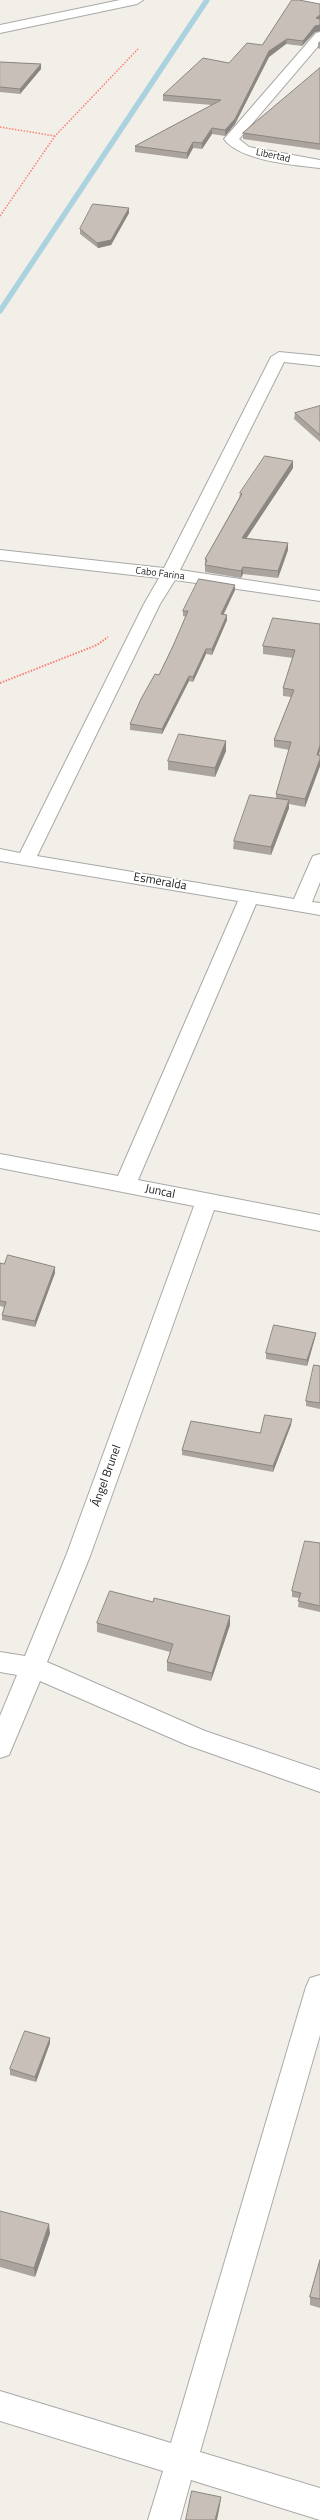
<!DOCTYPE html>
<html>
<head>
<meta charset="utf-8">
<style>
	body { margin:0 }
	canvas { display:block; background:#f2efe9 }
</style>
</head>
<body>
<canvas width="320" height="2520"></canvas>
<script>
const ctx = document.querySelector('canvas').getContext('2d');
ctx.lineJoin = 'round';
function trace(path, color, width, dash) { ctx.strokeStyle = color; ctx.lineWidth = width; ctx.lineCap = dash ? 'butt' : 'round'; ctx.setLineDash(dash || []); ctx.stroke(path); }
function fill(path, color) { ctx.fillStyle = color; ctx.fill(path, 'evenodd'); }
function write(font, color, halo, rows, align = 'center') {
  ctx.font = font + ' "Titillium Web",sans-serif'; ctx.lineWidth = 3.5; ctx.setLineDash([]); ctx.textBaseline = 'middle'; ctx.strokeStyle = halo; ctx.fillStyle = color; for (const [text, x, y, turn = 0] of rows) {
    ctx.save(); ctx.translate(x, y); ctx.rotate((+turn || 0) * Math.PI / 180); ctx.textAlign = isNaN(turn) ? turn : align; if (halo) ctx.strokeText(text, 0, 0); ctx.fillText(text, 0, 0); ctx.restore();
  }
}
trace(new Path2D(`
	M0,311L207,0`), '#aad3df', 5.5);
const street = new Path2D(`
	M120,0H143L137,4L0,33V25Z
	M294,0H320V7L296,3Z
	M320,32V44L239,139L249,147L320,160V168C294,165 240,161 224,139L316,33Z
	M279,352L320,356V366L284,362L180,570L320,591V601L175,580L160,604L37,856L294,899L311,860L313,856L320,854V882L312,902L320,903V915L256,904L138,1180L320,1215V1231L214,1210L90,1556L47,1662L205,1731L320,1770V1792L187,1745L40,1681L9,1755L0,1758V1716L17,1675L0,1672V1652L25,1656L66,1556L194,1206L0,1168V1154L118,1176L238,901L0,861V849L20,853L144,604L159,578L0,560V550L164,568L271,357Z
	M320,1975V2035L200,2452L320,2488V2520L191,2480L180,2520H148L163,2471L0,2421V2391L171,2443L306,1987L310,1978Z`);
trace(street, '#a9a9a9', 2);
trace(new Path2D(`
	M0,127L55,136
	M0,216L55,136L138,49`), '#fa8072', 1.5, [1.5, 1.5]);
trace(new Path2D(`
	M0,683L97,645L108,637`), '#fa8072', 2, [1.5, 1.5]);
fill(street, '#fff');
fill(new Path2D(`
	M320,4V33V31L315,32L302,46L286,44L269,57L235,124L225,136L212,134L202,149L193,148L187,159L135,152V146L212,105L163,101V95L229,63L262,45Z
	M320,41V49L318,48V43Z
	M0,62L41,64V69L20,94L0,92Z
	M320,68V150L243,139V133Z
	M129,208V213L111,245L98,248L80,234V229Z
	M320,406V442L294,419L295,413Z
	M293,461V468L246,538L288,543V550L278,578L243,574L241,578L205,572V559L239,498L240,493Z
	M235,585V590L224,614L227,620L212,655L206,654L193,682L189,681L162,734L130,730V724L159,675L173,646L186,617L183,616V611Z
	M320,624L319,755H320V766L305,807L289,804V808L271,855L233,849L234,841L276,798V794L289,750L274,747V740L291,697L283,696V688L293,658L263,654V646Z
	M226,741V751L215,777L168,770V761Z
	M0,1263L4,1264L55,1267V1273L35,1327L2,1320V1315L4,1307L0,1306Z
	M316,1333L315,1338L307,1366L266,1359V1353Z
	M320,1366V1409L306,1406V1401Z
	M291,1425L273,1472L182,1455V1450Z
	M320,1543V1612L298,1607L299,1598L292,1597V1591Z
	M97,1623L230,1625L211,1681L167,1671V1662L170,1652L97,1632Z
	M50,2043L36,2082L10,2075V2069Z
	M0,2211L50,2233L35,2277L0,2267Z
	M320,2260V2308L310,2305V2297Z`), '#aba49e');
fill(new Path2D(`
	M320,15V20L316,18Z
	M320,25V31L315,32L302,46L303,41L315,26Z
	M287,39L286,44L269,57L235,124L225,136V130L269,51Z
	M41,64V69L20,94V89Z
	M212,128V134L202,149V143Z
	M193,142V148L187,159V153Z
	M129,208V213L111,245L98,248L97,243Z
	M293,461V468L242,545V538Z
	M288,543V550L278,578V571Z
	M243,567V574L241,578V571Z
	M235,585V590L221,619V614Z
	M227,615V620L212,655V649Z
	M206,649V654L193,682V677Z
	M189,676V681L162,734V729Z
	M226,741V751L215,777V768Z
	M320,745V751L317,763V755Z
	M320,759V766L305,807V799Z
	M289,800V808L271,855V847Z
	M55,1267V1273L35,1327V1321Z
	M316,1333L315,1338L307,1366V1360Z
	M292,1419L291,1425L273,1472V1466Z
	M230,1616V1625L211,1681L212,1673Z
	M50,2038V2043L36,2082L35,2077Z
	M49,2224L50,2233L35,2277L34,2268Z
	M221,2497L220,2505L217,2520H215Z`), '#8b8681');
const building = new Path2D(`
	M292,0H299L320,4V15L316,18L320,19V26V25L315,26L303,41L287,39L269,51L235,119L225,130L212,128L202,143L193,142L187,153L135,146L221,100L163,95L203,58L229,63L247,43L262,45Z
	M0,62L41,64L20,89L0,87Z
	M320,68V144L243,133Z
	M93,204L129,208L111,240L97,243L80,229Z
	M320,406V435L295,413Z
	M265,456L293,461L242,538L288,543L278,571L243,567L241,571L205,565L207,560L205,559L242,494L240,493Z
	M199,579L235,585L221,614L227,615L212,649H206L193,677L189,676L162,729L130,724L141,699L155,674L159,675L173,646L188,611H183Z
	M273,618L320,624V745L317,755H320V759L305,799L276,794L291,742L274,740L294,690L283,688L295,650L263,646Z
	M179,734L226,741L215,768L168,761Z
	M250,795L289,800L271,847L234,841Z
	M8,1255L55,1267L35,1321L2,1315L6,1302L0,1301V1263L4,1264Z
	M274,1325L316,1333L307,1360L266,1353Z
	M314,1365L320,1366V1403L306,1401Z
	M265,1415L292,1419L273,1466L182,1450L191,1421L260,1433Z
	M305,1541L320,1543V1606L298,1601L301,1593L292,1591Z
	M110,1591L153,1602L154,1598L230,1616L212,1673L167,1662L173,1644L97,1623Z
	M25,2031L50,2038L35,2077L10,2069Z
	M0,2211L49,2224L34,2268L0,2259Z
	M320,2260V2299L310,2297Z
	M192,2491L221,2497L215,2520H186Z`);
fill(building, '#c7bfb8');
trace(building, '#8b8681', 1);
write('10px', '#222', '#fff', [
	["Libertad",273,156,12],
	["Cabo Farina",160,574,7]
]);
write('12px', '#222', '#fff', [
	["Esmeralda",160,882,10],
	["Juncal",160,1192,12],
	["Ángel Brunel",107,1476,-70]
]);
</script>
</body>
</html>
